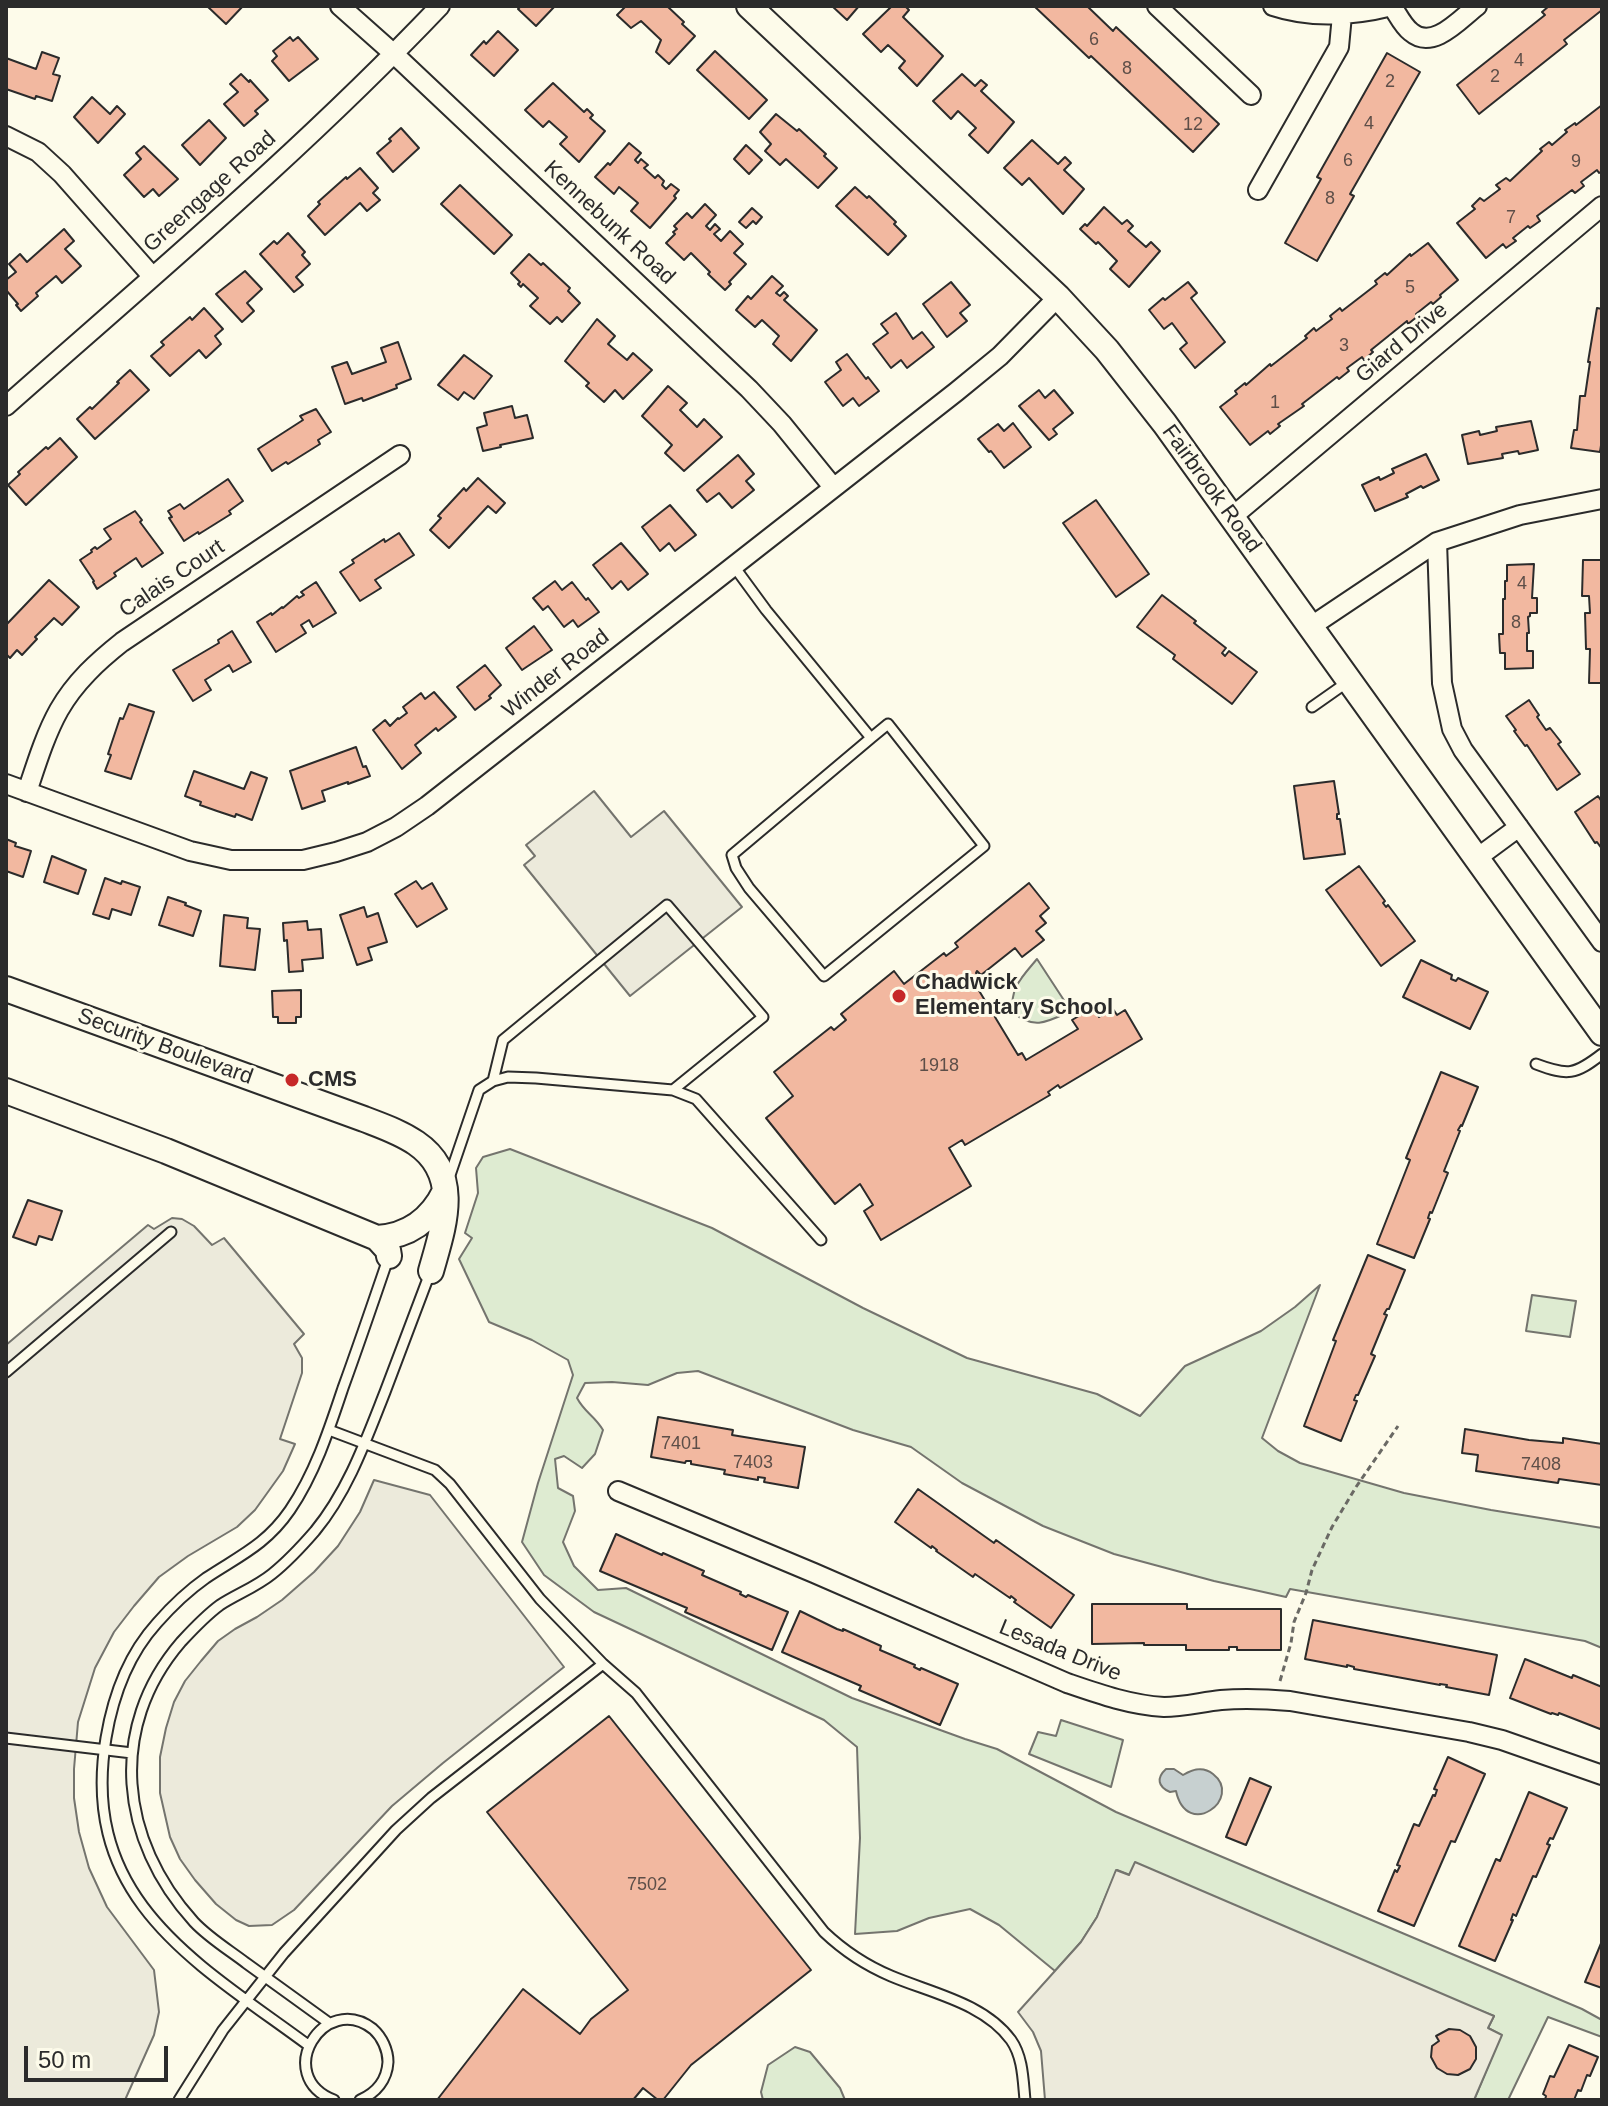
<!DOCTYPE html>
<html>
<head>
<meta charset="utf-8">
<style>
	body { margin:0 }
	#map { position:relative; width:1608px; height:2106px; overflow:hidden; background:#fdfbea; font-family:Arial,sans-serif }
	canvas { display:block }
	.frame { position:absolute; inset:0; border:8px solid #2b2b2b; pointer-events:none }
	.scale { position:absolute; left:24px; top:2046px; width:144px; height:36px; box-sizing:border-box; border:4px solid #2b2b2b; border-top:0; padding-left:10px; font-size:24px; line-height:28px; white-space:nowrap; color:#2b2b2b; -webkit-text-stroke:6px #fdfbea; paint-order:stroke }
</style>
</head>
<body>
<div id="map">
<canvas width="1608" height="2106"></canvas>
<div class="frame"></div>
<div class="scale">50 m</div>
</div>
<script>
const ctx = document.querySelector('canvas').getContext('2d');
ctx.lineJoin = 'round';
function fill(path, color) { ctx.fillStyle = color; ctx.fill(path, 'evenodd'); }
function trace(path, color, width, dash) { ctx.strokeStyle = color; ctx.lineWidth = width; ctx.lineCap = dash ? 'butt' : 'round'; ctx.setLineDash(dash || []); ctx.stroke(path); }
function write(font, color, halo, rows, align = 'center') {
  ctx.font = font + ' Arial,sans-serif'; ctx.lineWidth = 6; ctx.setLineDash([]); ctx.textBaseline = 'middle'; ctx.strokeStyle = halo; ctx.fillStyle = color; for (const [text, x, y, turn = 0] of rows) {
    ctx.save(); ctx.translate(x, y); ctx.rotate((+turn || 0) * Math.PI / 180); ctx.textAlign = isNaN(turn) ? turn : align; if (halo) ctx.strokeText(text, 0, 0); ctx.fillText(text, 0, 0); ctx.restore();
  }
}
const green = new Path2D(`
	M1037,959L1071,1011C1049,1021 1034,1031 1013,1012C1009,988 1023,976 1037,959Z
	M510,1149L712,1228L863,1308L967,1358L1097,1394L1140,1416L1185,1366L1261,1331L1295,1307L1320,1285L1262,1438L1278,1451L1300,1463L1404,1493L1491,1510L1602,1528V1648L1585,1641L1290,1589L1286,1597L1214,1581L1114,1554L1043,1526L962,1483L911,1447L853,1430L698,1371L677,1373L648,1385L612,1382L585,1383L577,1398C585,1413 594,1415 603,1430L595,1454L582,1468L564,1456L555,1459L558,1488L573,1496L575,1511L563,1542L574,1566L598,1590L626,1588L852,1698L965,1739L997,1749L1116,1812L1582,2009L1602,2020V2037L1548,2017L1508,2100H1474L1501,2035L1488,2028L1494,2016L1117,1870L1097,1917L1081,1942L1055,1971L999,1925L970,1909L929,1918L897,1931L855,1934L860,1838L857,1747L824,1720L594,1612L544,1575L522,1542L538,1483L573,1375L568,1360L532,1340L489,1322L459,1259L472,1238L465,1233L478,1193L476,1168L483,1157Z
	M1532,1295L1576,1301L1570,1337L1526,1331Z
	M1061,1720L1123,1740L1111,1787L1029,1754L1038,1732L1056,1736Z
	M795,2047L810,2052L840,2088L845,2100H763L761,2092L768,2065Z`);
fill(green, '#deebd1');
trace(green, '#74746e', 2);
const parking = new Path2D(`
	M594,791L631,837L664,811L742,907L630,996L524,865L535,856L526,845Z
	M172,1218L182,1219L194,1226L212,1245L224,1238L304,1334L294,1344L302,1358V1373L280,1439L295,1444L283,1471L255,1510L237,1527L188,1556L159,1577L134,1606L114,1632L95,1668L78,1722L74,1769V1798L79,1832L89,1868L107,1907L154,1970L159,2012L154,2035L125,2100H6V1345L148,1225L154,1229Z
	M374,1480L430,1495L564,1667L443,1763L392,1806L294,1910L272,1925L249,1926L236,1920L216,1904L195,1880L180,1859L170,1837L160,1793V1757L166,1728L174,1702L185,1681L201,1661L218,1641L235,1629L257,1617L282,1600L314,1572L338,1546L360,1512Z
	M1135,1862L1494,2016L1488,2028L1502,2035L1474,2100H1045L1041,2051L1033,2032L1018,2012L1081,1942L1097,1917L1116,1870L1129,1875Z`);
fill(parking, '#eceadb');
trace(parking, '#74746e', 2);
const water = new Path2D(`
	M1166,1769H1174L1183,1775C1193,1769 1203,1766 1213,1774C1244,1798 1187,1841 1176,1791L1170,1792C1158,1787 1156,1778 1166,1769Z`);
fill(water, '#c7d0d0');
trace(water, '#74746e', 2);
const building = new Path2D(`
	M207,6H243L226,24Z
	M521,6H555L536,26L518,9Z
	M626,6H667L684,22L682,24L695,36L669,64L656,52L661,40L641,21L631,28L617,15Z
	M832,6H859L847,20Z
	M892,6H905L909,10L903,17L943,56L917,86L899,68L905,61L888,45L881,52L863,34Z
	M1034,6H1087L1113,31L1116,27L1219,124L1193,152L1091,56L1089,58Z
	M1549,6H1602V10L1564,40L1567,44L1479,114L1457,85L1545,15L1542,12Z
	M498,31L518,50L494,76L471,55L484,41L486,44Z
	M290,37L293,41L298,37L318,59L289,81L272,61L277,56L273,51Z
	M715,51L767,100L749,119L697,70Z
	M42,52L59,58L53,74L60,76L52,101L36,96L35,99L6,89V58L36,69Z
	M1387,53L1420,72L1350,194L1354,196L1317,261L1285,243L1321,179L1317,177Z
	M241,74L249,82L250,80L268,100L255,111L258,114L244,126L224,104L238,92L230,84Z
	M962,74L975,86L981,80L987,85L981,91L1014,122L988,153L969,135L976,128L958,111L951,119L933,101Z
	M553,83L584,112L587,109L593,115L590,118L605,131L579,162L560,144L567,137L549,121L543,127L525,110Z
	M92,97L110,114L117,106L125,114L98,143L74,117Z
	M1602,105V171L1599,173L1597,170L1581,182L1584,186L1575,193L1572,190L1537,216L1540,221L1530,228L1528,226L1513,238L1516,241L1506,248L1503,244L1486,258L1457,223L1475,209L1472,206L1480,198L1484,201L1500,189L1496,185L1506,178L1510,181L1542,151L1540,149L1549,142L1552,145L1567,132L1565,130L1575,123L1576,125Z
	M776,114L797,131L799,129L826,154L824,156L837,168L818,188L786,159L780,165L765,151L771,144L760,132Z
	M209,120L226,138L200,165L182,145Z
	M401,128L419,148L393,172L377,153L391,141L389,139Z
	M1032,140L1058,164L1065,157L1071,163L1064,170L1084,189L1063,214L1029,178L1022,185L1004,168Z
	M629,143L641,153L635,160L638,163L641,159L648,165L644,168L655,178L658,175L664,181L662,185L666,189L671,184L679,190L674,196L676,198L650,228L631,211L638,203L619,187L614,194L595,177L608,163L610,165Z
	M746,145L762,160L749,174L734,159Z
	M144,146L178,179L159,196L153,189L144,197L124,175L141,159L136,153Z
	M360,168L378,188L373,193L380,200L367,211L360,203L325,235L308,216L320,204L318,202L346,177L347,179Z
	M460,185L512,235L494,254L441,204Z
	M855,187L867,198L869,196L896,222L894,224L906,236L888,255L836,206Z
	M705,204L716,215L706,226L710,230L715,224L720,229L714,234L721,241L730,231L743,244L734,253L746,264L729,282L731,284L725,290L708,274L710,272L691,253L684,260L666,243L675,234L673,232L677,229L674,226L687,213L692,218Z
	M1104,207L1122,224L1127,220L1133,226L1128,231L1146,247L1151,242L1160,251L1129,287L1110,269L1117,261L1098,242L1096,244L1080,229L1085,224L1087,226Z
	M752,208L762,217L756,224L753,221L746,228L739,222Z
	M64,229L74,241L65,249L81,266L62,283L56,276L36,293L38,296L21,311L16,305L18,304L6,290V280L16,272L9,264L20,254L27,262Z
	M288,233L305,252L302,255L310,264L296,277L303,285L294,292L260,254L274,241L277,244Z
	M1428,243L1458,280L1440,295L1441,297L1433,304L1431,302L1416,314L1418,316L1408,324L1407,321L1371,350L1373,352L1364,360L1362,357L1347,368L1349,371L1339,379L1337,377L1302,404L1304,406L1278,424L1280,426L1270,434L1268,431L1250,445L1220,407L1237,394L1235,391L1245,383L1246,385L1270,364L1271,366L1307,338L1305,336L1314,328L1316,331L1332,319L1330,316L1340,308L1342,311L1377,284L1375,281L1385,273L1387,275L1410,254L1411,256Z
	M529,254L541,265L543,263L570,288L568,291L580,303L562,322L557,317L550,324L530,306L538,298L523,284L521,287L518,284L520,282L511,273Z
	M245,271L262,289L247,303L254,311L242,322L216,294Z
	M772,276L783,286L776,293L780,296L784,292L788,296L784,300L817,330L791,361L773,344L779,336L762,320L755,327L736,310L748,296L751,299Z
	M951,282L970,305L960,313L967,321L947,337L923,304Z
	M1188,282L1197,293L1191,298L1225,342L1195,368L1180,349L1187,343L1172,323L1164,329L1149,310L1163,298L1165,300Z
	M204,308L223,329L215,336L221,344L206,358L199,350L170,376L151,356L164,345L161,342L190,317L192,320Z
	M1597,308L1602,309V439L1600,452L1571,448L1574,430H1577L1580,396H1585L1590,362H1588Z
	M896,313L913,339L922,332L934,347L907,368L901,360L891,368L873,344L888,333L881,324Z
	M597,319L615,336L608,344L627,360L633,353L652,370L623,399L615,390L604,402L586,386L589,383L565,361Z
	M398,342L411,379L396,385L397,388L363,401L362,398L345,404L332,367L347,362L352,374L386,362L381,348Z
	M847,354L866,379L868,377L879,391L859,406L853,398L843,406L825,382L841,370L836,362Z
	M464,355L492,376L474,399L464,392L458,400L438,385Z
	M130,370L149,390L95,439L77,419L90,407L92,409L119,383L117,382Z
	M668,386L687,403L680,410L697,427L704,419L722,437L684,471L665,453L672,445L642,416Z
	M1039,390L1045,398L1054,390L1073,413L1053,429L1057,434L1049,440L1019,406Z
	M512,406L515,418L527,415L533,438L500,445L501,447L483,451L477,428L487,425L484,413Z
	M316,409L331,432L318,440L320,444L288,464L286,462L272,471L258,449L303,420L300,416Z
	M1531,421L1538,450L1519,454L1518,451L1502,454L1503,458L1468,464L1462,435L1479,431L1480,435L1497,431L1496,427Z
	M1013,423L1031,447L1004,468L991,451L989,452L978,439L998,424L1004,431Z
	M60,438L77,457L26,505L8,485L20,474L18,472L46,447L48,449Z
	M1426,454L1439,480L1423,488L1421,486L1406,494L1408,497L1375,511L1362,485L1379,477L1380,480L1394,473L1392,469Z
	M738,455L754,474L746,481L754,490L732,508L719,493L707,502L697,490Z
	M478,478L505,503L496,513L488,506L449,548L430,530L441,518L438,516L464,488L466,491Z
	M228,479L243,501L229,511L231,514L199,534L198,532L184,541L169,518L172,517L168,511L180,504L184,509Z
	M1096,500L1149,574L1116,597L1063,523Z
	M670,505L696,535L675,551L669,543L660,551L642,527Z
	M135,511L142,520L140,522L163,553L142,567L136,558L114,573L116,576L97,589L93,582L94,581L80,560L92,552L91,550L95,547L97,549L111,539L104,529Z
	M399,533L414,555L375,580L381,588L360,601L340,572L354,563L352,560L384,539L385,542Z
	M621,543L648,574L628,590L621,581L612,589L593,565Z
	M1583,560H1602V683H1589L1590,649H1586L1585,613H1590L1589,596H1582Z
	M1534,564L1532,598H1537V613H1530V616L1528,617L1529,633H1527V651H1533V668L1505,669V653H1500L1499,634H1503V599H1505V581H1507V565Z
	M49,580L79,607L62,625L54,618L35,637L37,639L22,655L17,650L10,658L6,654V625Z
	M555,581L562,590L572,582L586,600L588,598L599,612L578,627L573,620L564,627L548,606L543,610L533,598Z
	M316,582L336,613L313,627L309,620L301,625L306,633L276,652L257,622L271,613L272,615L282,607L283,608L297,596L299,598L304,595L301,592Z
	M1162,595L1196,621L1194,623L1199,627L1226,648L1222,653L1225,656L1229,651L1257,672L1232,704L1173,659L1175,655L1137,627Z
	M534,626L552,650L522,670L506,648Z
	M232,631L251,662L233,672L229,665L205,680L211,690L193,701L173,670L219,643L218,640Z
	M485,665L501,685L489,696L491,698L475,710L457,687Z
	M434,692L456,717L438,731L436,728L415,745L421,753L402,769L373,730L385,720L390,726L398,718L399,719L407,713L403,707L421,693L425,699Z
	M1529,700L1539,715L1537,717L1546,730L1550,728L1561,742L1558,744L1580,774L1557,790L1527,745L1525,746L1514,731L1516,730L1506,716Z
	M129,704L154,712L131,779L105,771L111,755L108,754L120,718L123,719Z
	M356,747L363,767L366,766L370,776L348,784V782L322,791L325,801L302,809L290,771Z
	M194,771L244,789L251,772L267,778L252,820L236,814L235,817L217,811L200,805L201,802L185,796Z
	M1334,781L1339,814H1337V819H1340L1345,854L1304,859L1294,786Z
	M1598,796L1602,802V849L1597,842L1595,843L1575,812Z
	M6,839L16,843L15,846L31,851L23,877L6,871Z
	M52,856L86,870L78,894L44,882Z
	M1359,866L1385,901L1383,903L1386,907L1388,905L1415,941L1381,966L1326,890Z
	M105,878L121,884L122,881L140,887L131,915L112,909L109,919L93,914Z
	M416,881L422,889L432,883L447,909L417,927L395,894Z
	M1029,883L1049,908L1040,916L1046,923L1036,931L1044,940L1022,957L1015,948L981,975L977,971L976,973L983,985L978,989L1018,1055L1022,1053L1026,1060L1078,1029L1072,1020L1094,1007L1099,1017L1113,1009L1117,1015L1125,1010L1142,1039L1060,1088L1058,1085L1048,1092L1050,1095L965,1145L962,1140L949,1148L971,1186L881,1240L864,1211L873,1205L860,1184L835,1204L766,1118L793,1096L774,1072L831,1027L834,1030L846,1020L841,1014L894,971L904,984L944,953L946,956L958,947L955,943Z
	M168,897L186,903L185,905L201,911L193,936L159,925Z
	M364,907L367,917L378,913L387,942L368,948L372,960L357,965L340,915Z
	M224,915L248,918L247,928L260,929L255,970L220,966Z
	M307,921L308,930L321,929L323,958L302,960L303,971L289,972L287,940L284,941L283,923Z
	M1421,960L1452,975L1451,979L1456,981L1458,978L1488,992L1470,1029L1403,997Z
	M301,990V1017H296V1023H278V1017H273L272,991Z
	M1441,1072L1478,1087L1462,1126L1461,1125L1458,1130L1460,1131L1444,1171L1448,1173L1432,1213L1430,1212L1428,1218L1430,1219L1414,1258L1377,1244L1410,1160L1406,1158Z
	M28,1200L62,1211L52,1240L39,1236L36,1245L13,1237Z
	M1368,1255L1405,1270L1389,1309H1387L1384,1314L1387,1315L1371,1354L1375,1356L1358,1395H1356L1354,1400L1357,1401L1341,1441L1304,1426L1336,1341L1333,1340Z
	M658,1417L733,1430L732,1435L805,1447L798,1488L764,1482L765,1478L758,1477V1480L724,1474L725,1470L691,1464V1461H686L685,1463L651,1457Z
	M1465,1429L1529,1440L1563,1443V1438L1602,1444V1485L1559,1479L1558,1483L1476,1471L1478,1455L1462,1453Z
	M918,1489L994,1543L996,1540L1074,1595L1051,1628L1014,1602L1016,1600L1011,1596L1010,1598L975,1574L973,1577L936,1551L937,1550L932,1546L931,1548L895,1522Z
	M616,1534L662,1555L663,1553L704,1571L702,1575L741,1592L740,1594L746,1597L748,1595L788,1612L772,1650L685,1612L687,1608L600,1571Z
	M1092,1604H1187V1609H1281V1650H1237V1647H1229V1650H1186V1645H1144V1643L1092,1644Z
	M800,1611L837,1629L843,1631V1629L881,1646L880,1650L915,1665L914,1667L920,1670L921,1668L958,1684L940,1725L859,1690L861,1686L782,1652Z
	M1313,1620L1497,1655L1489,1695L1446,1687L1447,1685L1440,1684V1685L1354,1669V1667L1347,1665V1667L1305,1659Z
	M1525,1659L1572,1678L1573,1675L1602,1687V1727L1600,1729L1559,1713L1558,1715L1552,1713L1551,1714L1510,1698Z
	M609,1716L811,1970L691,2065L663,2100H658L643,2088L633,2100H437L523,1989L580,2034L591,2019L628,1990L487,1812Z
	M1448,1757L1485,1774L1455,1842L1451,1841L1414,1926L1378,1911L1395,1870L1397,1872L1400,1866L1397,1865L1414,1824L1419,1826L1433,1795L1435,1796L1437,1790L1434,1789Z
	M1250,1778L1271,1787L1246,1845L1226,1837Z
	M1529,1792L1567,1808L1553,1839L1550,1838L1547,1844L1550,1845L1536,1877L1533,1876L1516,1916L1513,1914L1511,1920H1513L1495,1961L1459,1946L1496,1859L1500,1861Z
	M1602,1941V1988L1585,1982Z
	M1449,2029L1460,2030L1470,2036L1476,2047V2059L1470,2069L1458,2075L1447,2074L1437,2068L1431,2057L1432,2046L1439,2041L1436,2036Z
	M1569,2045L1598,2057L1590,2076L1587,2075L1581,2091L1578,2090L1574,2100H1545L1546,2096L1543,2094L1550,2076L1554,2077Z`);
fill(building, '#f2b8a0');
trace(building, '#2b2b2b', 2);
const lane = new Path2D(`
	M733,565L766,610L871,738L732,855L736,868L749,888L824,976L984,846L888,724L871,738
	M1312,707L1349,681
	M1536,1064C1568,1076 1575,1075 1602,1054
	M493,1081L503,1040L667,905L763,1017L673,1090
	M449,1178L479,1090L493,1081L508,1077L536,1078L673,1090L696,1099L821,1240
	M6,1372L171,1232
	M329,1430L435,1470L450,1484L540,1599L603,1664L636,1693L824,1932C844,1951 865,1965 891,1976C931,1993 984,2003 1011,2040C1023,2057 1023,2080 1025,2100
	M6,1738L132,1753
	M329,2023C301,2003 274,1983 246,1963C229,1950 209,1938 194,1922C120,1841 107,1728 181,1642C193,1629 205,1616 220,1605C237,1594 256,1587 272,1574C287,1562 302,1546 315,1531C348,1491 366,1440 385,1392C400,1352 415,1313 430,1273
	M308,2045C197,1963 79,1900 106,1738C113,1696 128,1655 157,1623C171,1607 189,1590 206,1578C239,1556 266,1545 290,1510C315,1473 329,1430 343,1388C359,1344 374,1300 389,1256
	M179,2100L223,2030L284,1953L396,1830L431,1798L603,1664
	M334,2100C272,2076 324,1991 373,2029C382,2037 388,2050 388,2062C387,2080 376,2093 360,2100`);
const street = new Path2D(`
	M340,6L394,54L749,389L782,424L833,487
	M1157,6L1251,95
	M1273,6C1312,19 1352,16 1392,6
	M1392,6C1398,15 1403,26 1411,32C1433,51 1460,19 1477,6
	M6,136L38,152L62,174L152,276
	M1258,190L1339,47L1342,15
	M6,406C153,276 304,149 440,6
	M1232,517L1602,206
	M1437,542L1442,683L1452,729L1463,750L1602,942
	M1310,627L1437,542L1520,515L1602,499
	M6,784L190,851L231,860H303L336,852L367,842L396,827L427,806L956,392L1000,356L1058,297
	M27,792C36,765 45,735 59,710C75,682 98,661 122,642L400,455
	M1477,858L1519,827
	M618,1491L814,1573L1067,1683C1099,1694 1130,1705 1164,1707C1183,1707 1202,1702 1221,1700C1244,1698 1267,1699 1290,1701L1469,1732L1502,1740L1602,1775`);
const secondary = new Path2D(`
	M749,6L1058,297L1107,350L1165,424L1602,1033
	M6,989L364,1119C382,1126 400,1132 416,1143C463,1175 443,1228 431,1271
	M6,1091L166,1151L377,1238L388,1250L389,1256
	M377,1238C409,1236 431,1220 445,1191`);
trace(lane, '#2b2b2b', 13);
trace(street, '#2b2b2b', 22);
trace(secondary, '#2b2b2b', 28);
trace(new Path2D(`
	M1280,1681L1291,1643L1294,1622L1306,1593L1312,1570L1332,1527L1356,1487L1398,1426`), '#6a6964', 3, [6, 4]);
trace(lane, '#fdfbea', 9);
trace(street, '#fdfbea', 18);
trace(secondary, '#fdfbea', 24);
for (const [x, y, r, color] of [
	[899,996,8,"#c62828"],
	[292,1080,8,"#c62828"]
]) { const dot = new Path2D(); dot.arc(x, y, r, 0, 2 * Math.PI); ctx.fillStyle = color; ctx.fill(dot); trace(dot, '#fdfbea', 3); }
write('18px', '#5d4e48', null, [
	["6",1094,40],
	["4",1519,61],
	["8",1127,69],
	["2",1495,77],
	["2",1390,82],
	["4",1369,124],
	["12",1193,125],
	["6",1348,161],
	["9",1576,162],
	["8",1330,199],
	["7",1511,218],
	["5",1410,288],
	["3",1344,346],
	["1",1275,403],
	["4",1522,584],
	["8",1516,623],
	["1918",939,1066],
	["7401",681,1444],
	["7403",753,1463],
	["7408",1541,1465],
	["7502",647,1885]
]);
write('22px', '#2b2b2b', '#fdfbea', [
	["Greengage Road",210,192,-42],
	["Kennebunk Road",609,223,43],
	["Giard Drive",1402,343,-40],
	["Fairbrook Road",1211,489,54],
	["Calais Court",172,579,-34],
	["Winder Road",556,674,-38],
	["Security Boulevard",165,1047,20],
	["Lesada Drive",1060,1651,22]
]);
write('bold 22px', '#2b2b2b', '#fdfbea', [
	["Chadwick",915,983],
	["Elementary School",915,1008],
	["CMS",308,1080]
], 'left');
</script>
</body>
</html>
